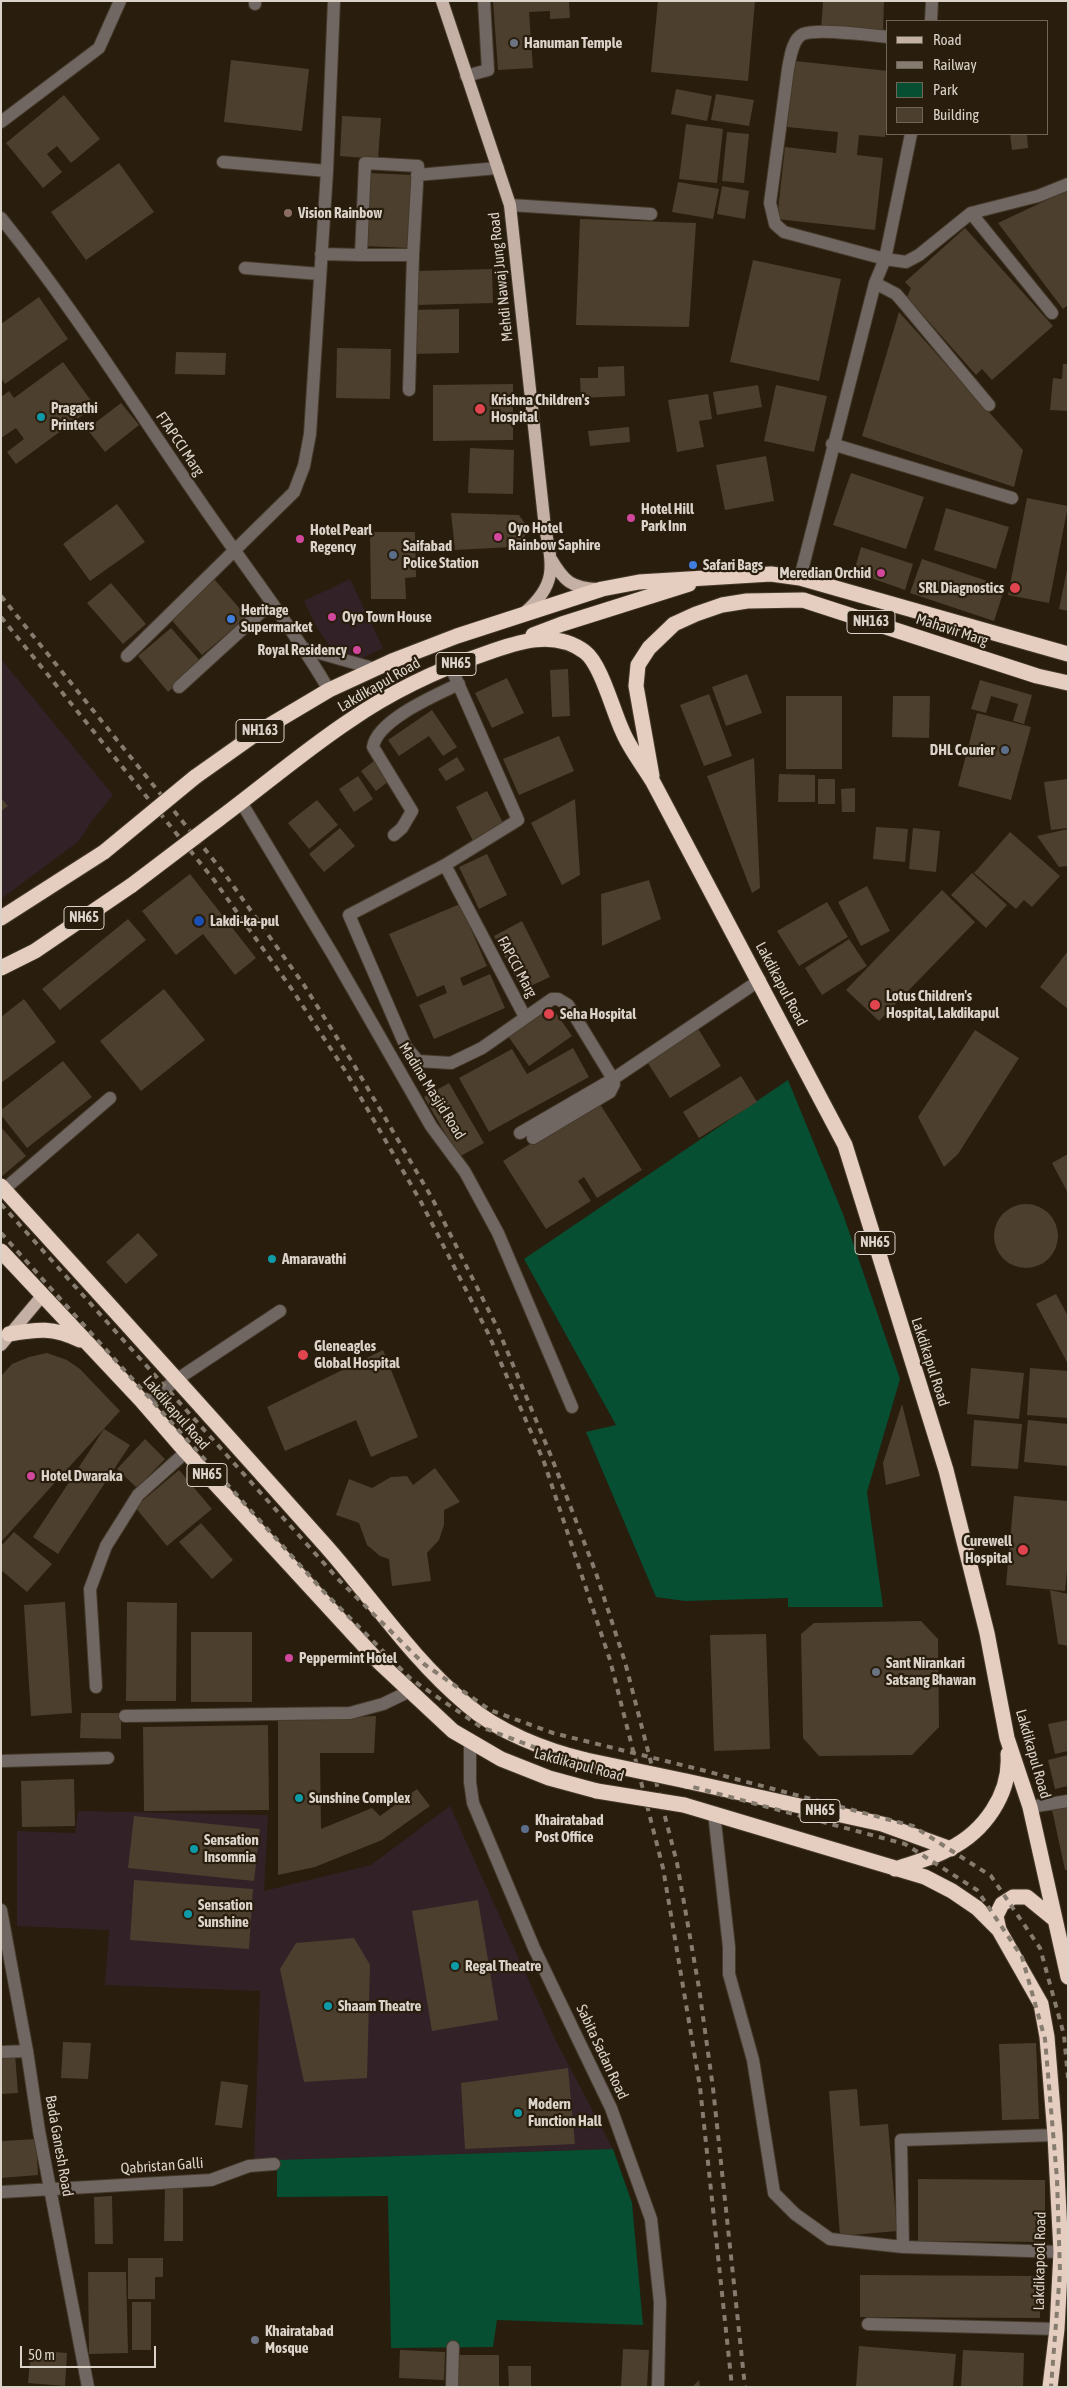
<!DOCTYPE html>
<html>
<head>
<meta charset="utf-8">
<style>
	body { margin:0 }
	#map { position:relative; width:1069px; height:2388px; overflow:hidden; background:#291d0d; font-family:"Asap Condensed",sans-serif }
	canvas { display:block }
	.frame { position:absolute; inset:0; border:2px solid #dbd3c9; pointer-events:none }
	.legend { position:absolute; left:886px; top:20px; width:162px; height:115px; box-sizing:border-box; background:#291d0d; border:1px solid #706658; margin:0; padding:6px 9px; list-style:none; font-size:15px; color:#dbd3c9 }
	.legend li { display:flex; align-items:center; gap:10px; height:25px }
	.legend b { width:25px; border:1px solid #706658 }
	.scale { position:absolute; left:20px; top:2346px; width:136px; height:22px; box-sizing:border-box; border:2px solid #dbd3c9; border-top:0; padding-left:6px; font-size:15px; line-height:18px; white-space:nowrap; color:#dbd3c9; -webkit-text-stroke:4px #291d0d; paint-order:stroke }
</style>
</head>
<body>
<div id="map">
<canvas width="1069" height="2388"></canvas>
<div class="frame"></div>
<ul class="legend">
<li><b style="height:6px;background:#c4b0a5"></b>Road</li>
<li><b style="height:6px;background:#857b6e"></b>Railway</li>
<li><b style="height:14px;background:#064f32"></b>Park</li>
<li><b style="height:14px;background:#4c3f2e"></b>Building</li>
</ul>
<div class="scale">50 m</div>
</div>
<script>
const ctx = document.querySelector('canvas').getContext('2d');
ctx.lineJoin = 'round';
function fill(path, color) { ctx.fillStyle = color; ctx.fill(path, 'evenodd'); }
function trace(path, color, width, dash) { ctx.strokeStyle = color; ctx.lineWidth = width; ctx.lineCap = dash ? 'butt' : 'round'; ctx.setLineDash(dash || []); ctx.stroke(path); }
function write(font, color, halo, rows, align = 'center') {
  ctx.font = font + ' "Asap Condensed",sans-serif'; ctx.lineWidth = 4.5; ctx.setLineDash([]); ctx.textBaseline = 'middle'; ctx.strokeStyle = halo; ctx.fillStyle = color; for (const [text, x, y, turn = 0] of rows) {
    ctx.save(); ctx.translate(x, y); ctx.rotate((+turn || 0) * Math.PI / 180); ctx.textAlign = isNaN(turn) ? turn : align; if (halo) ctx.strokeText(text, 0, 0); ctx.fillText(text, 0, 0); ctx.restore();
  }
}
fill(new Path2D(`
	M350,579L383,648L354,662L332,649L317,628L304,601Z
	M1,659L113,795L91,822L79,841L1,899Z
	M450,1806L556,2041L613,2149L254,2161L260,1991L105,1985L109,1930L17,1926V1831L75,1833L78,1811L268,1815L264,1891L371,1865Z`), '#332128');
fill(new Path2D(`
	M788,1080L843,1214L900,1379L867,1492L883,1607H788V1598L685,1601L656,1597L586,1432L616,1425L524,1259Z
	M613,2149L632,2203L643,2325L497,2320L493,2347L391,2348L388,2196L277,2197V2160Z`), '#064f32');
fill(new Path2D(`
	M493,1H569L570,18L550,19V11L529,12L533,68L498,70Z
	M658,1H755L748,81L651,72Z
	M823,1H884L883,34L821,31Z
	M231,60L309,69L302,131L224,122Z
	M795,61L888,71V113L885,137L859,135L857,155L883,158L875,230L777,219L785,147L836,153L838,132L787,127Z
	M676,89L712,96L707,121L671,114Z
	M716,94L754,100L749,126L711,120Z
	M64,95L100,139L71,163L57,146L47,154L62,172L43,188L6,143Z
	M342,116L381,118L378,159L340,156Z
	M686,124L723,129L717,183L679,179Z
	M727,132L749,134L744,183L722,181Z
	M1010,134H1027L1028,148L1012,150Z
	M119,163L154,212L86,260L51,212Z
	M368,173L413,175L409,248L364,246Z
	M678,182L719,189L713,219L672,212Z
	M722,186L749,191L745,219L717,214Z
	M1068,190V305L1063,309L998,223Z
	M580,219L696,223L689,327L576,325Z
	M965,228L1053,326L992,380L982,369L976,375L907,297L911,288L905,282Z
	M753,260L841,279L819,381L730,362Z
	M492,269L493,303L416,305L415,271Z
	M39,297L68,339L5,384L1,378V324Z
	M459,309V353L412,354V310Z
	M899,312L1023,450L1014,487L862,436Z
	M337,348L391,349L390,399L336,398Z
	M176,352L226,353L225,375L175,374Z
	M63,362L95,406L16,464L7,452L24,439L16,428L1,438V397L9,391L14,398Z
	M1063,364H1068V411L1050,410L1053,378L1062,379Z
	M624,366L625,396L581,398L580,378H598V367Z
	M513,384V440L433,441V385Z
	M758,385L762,407L717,415L713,392Z
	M776,385L827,396L814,452L764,441Z
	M708,394L712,419L699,421L704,447L677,452L668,400Z
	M121,403L139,425L105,452L87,429Z
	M629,427L630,442L590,446L588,431Z
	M470,448L514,450L513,494L468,493Z
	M766,456L774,501L725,510L716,465Z
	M851,473L924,497L906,549L833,525Z
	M1027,498L1068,506L1049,603L1008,595Z
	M117,504L145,542L90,581L63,544Z
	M946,508L1009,527L996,569L934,550Z
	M451,513L519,515L526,525L524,543L512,547L455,550Z
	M370,532H415L416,577L405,578L406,599H371Z
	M861,547L913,564L905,590L854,572Z
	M922,559L1005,587L994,621L910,593Z
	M1067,570H1068V611L1059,609Z
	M214,579L247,617L202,655L169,617Z
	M111,583L146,624L123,644L87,603Z
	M171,628L202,663L168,692L138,656Z
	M568,669L570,716L552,717L550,670Z
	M747,674L762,713L726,726L712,687Z
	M507,678L524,713L492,728L475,693Z
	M980,680L1032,695L1024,724L1013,721L1018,704L991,696L986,713L971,709Z
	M709,694L732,756L704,766L680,705Z
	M786,696H842V769H786Z
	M893,696H930L929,738L892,737Z
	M432,710L457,747L443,756L429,736L399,756L388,740Z
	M977,713L1031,727L1011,800L958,786Z
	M559,736L574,771L519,795L503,759Z
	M457,757L465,770L446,781L438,769Z
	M754,758L760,888L752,893L707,776Z
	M374,761L389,781L376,791L361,771Z
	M779,774L815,775V802H778Z
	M358,776L373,799L354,812L339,789Z
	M818,779H835V804H818Z
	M1068,779V828L1051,830L1044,782Z
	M855,788V812H842L841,789Z
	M487,791L504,825L473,841L456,807Z
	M1,798L8,806L1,811Z
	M575,799L580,875L562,885L531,823Z
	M317,800L338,825L309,849L288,823Z
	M876,827L908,829L905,862L873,859Z
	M340,828L355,846L324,872L309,854Z
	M913,828L940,831L936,872L909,869Z
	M1068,829V866L1059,867L1037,836Z
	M1010,832L1060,876L1032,907L1024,900L1016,909L974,873Z
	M487,854L507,895L479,909L459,867Z
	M972,873L1007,905L986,928L951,895Z
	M190,874L256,958L235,975L203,934L176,955L142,911Z
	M649,880L661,919L602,946L601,894Z
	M867,886L890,931L861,946L838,902Z
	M942,890L975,922L879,1021L846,990Z
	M827,902L848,937L799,966L777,931Z
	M460,904L487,966L460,978L463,986L490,974L505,1008L434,1039L419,1005L447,993L444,985L417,997L389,934Z
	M128,919L146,940L60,1010L42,989Z
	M522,921L550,977L522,990L494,936Z
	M849,939L867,966L822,995L805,968Z
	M1068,951V1009L1040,987Z
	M164,989L205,1040L141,1091L100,1041Z
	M24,999L56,1042L1,1083V1017Z
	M551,1006L572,1036L529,1066L508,1036Z
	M697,1027L721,1066L670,1098L646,1060Z
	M975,1030L1019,1058L958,1154L944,1167L918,1117Z
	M573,1048L589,1077L489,1132L459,1078L512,1049L527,1074Z
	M63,1061L92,1097L27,1148L1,1115V1110Z
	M741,1076L757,1102L699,1138L683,1112Z
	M449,1083L484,1143L459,1157L424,1097Z
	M598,1101L642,1170L597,1198L584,1177L578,1181L591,1201L546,1229L503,1161Z
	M1,1127L26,1156L1,1177Z
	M1068,1154V1193L1052,1163Z
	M994 1236a32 32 0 1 1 64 0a32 32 0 1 1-64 0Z
	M138,1233L158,1255L126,1284L106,1262Z
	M1056,1294L1068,1316V1364L1036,1304Z
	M383,1350L418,1437L371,1457L356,1420L285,1451L267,1407Z
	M47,1353L67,1360L80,1369L120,1411L1,1542V1376L12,1364L29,1357Z
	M971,1368L1024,1373L1019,1419L967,1414Z
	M1030,1368L1068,1371V1418L1027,1415Z
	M902,1404L920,1476L886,1485L883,1463Z
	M974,1420L1022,1424L1018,1469L971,1466Z
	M1028,1420L1068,1424V1466L1024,1462Z
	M104,1429L130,1445L58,1554L33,1537Z
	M145,1439L165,1459L137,1488L117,1469Z
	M435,1468L460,1502L444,1510V1525L439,1540L427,1553L431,1581L392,1586L389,1559L380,1556L367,1545L359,1523L336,1515L349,1479L372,1488L391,1477L407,1476L413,1485Z
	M179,1470L212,1509L167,1546L135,1507Z
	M1014,1496L1068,1501V1563L1065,1591L1006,1585Z
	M201,1523L233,1560L212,1579L179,1542Z
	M14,1532L52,1564L27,1592L1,1570V1546Z
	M1050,1590L1068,1594V1646L1058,1644Z
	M65,1602L72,1713L31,1716L24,1605Z
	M127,1602L177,1603L176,1701H126Z
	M921,1621L938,1639L939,1727L912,1755L819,1756L803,1738L801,1634L814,1623Z
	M191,1632H252V1702H191Z
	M766,1634L770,1749L714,1751L710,1635Z
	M81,1713H121V1739L80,1738Z
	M376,1716L374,1753H320L321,1829L372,1808L380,1816L417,1789L430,1806L382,1840L315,1867L278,1875V1720Z
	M1068,1720V1751L1055,1754L1048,1724Z
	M268,1725L269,1810L144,1811L143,1727Z
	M1068,1755V1786L1055,1789L1048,1760Z
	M74,1779L75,1826L22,1827L21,1781Z
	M1068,1802V1870H1065L1051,1805Z
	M134,1816L260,1829L254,1881L128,1868Z
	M134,1880L253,1889L249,1949L130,1940Z
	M478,1900L498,2020L432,2031L412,1911Z
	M354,1938L370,1965L367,2078L304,2082L280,1969L296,1943Z
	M63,2042L91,2043L88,2079L61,2078Z
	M1036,2043L1039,2119L1002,2120L999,2044Z
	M15,2054L18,2093L1,2094V2055Z
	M568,2068L575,2144L465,2149L461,2083Z
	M221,2081L248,2085L242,2128L215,2125Z
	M857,2089L860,2126L888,2124L897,2231L840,2236L829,2091Z
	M36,2139L38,2175L1,2178V2141Z
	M918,2179L1045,2180V2242L918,2241Z
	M165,2186L183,2187V2241H164Z
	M112,2196L113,2244H95L94,2197Z
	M128,2258H163V2277H155V2299H128Z
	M88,2272H126L128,2353L89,2354Z
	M860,2275L1041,2276L1040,2318L860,2317Z
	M132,2302H151V2350H132Z
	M859,2346L956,2354L953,2387H856Z
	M623,2349L649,2350L647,2387H621Z
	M31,2350L67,2353L65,2386L28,2383Z
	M400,2350L445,2352L444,2380L399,2378Z
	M963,2350L1024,2353L1023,2387H961Z
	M454,2355H499V2387H454Z
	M508,2366H531V2387H509Z
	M699,2380L700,2387H692Z`), '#4c3f2e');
const minor = new Path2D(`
	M255,4V1
	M931,21L932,1
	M888,37C870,35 817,28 803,34C792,39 790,59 788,69L770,203L775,224L784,232L885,259L906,262L919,255L971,213L1038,196L1068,184
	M466,76L488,70L484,1
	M1,122L99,48L120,1
	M223,162L327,171
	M417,175L498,168
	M510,205L651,214
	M971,213L1052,313
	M1,218C72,306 131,401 195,494C239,559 289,622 329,690
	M321,254L361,255
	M245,268L320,274
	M875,283L896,294L903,302L989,405
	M409,390L413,255L418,166L365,163L361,255H413
	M832,444L1012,498
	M800,578L875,283L885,259L911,134
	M305,649L376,669
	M127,656L294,492L304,466L310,434L327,171L334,1
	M450,665L518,820L445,865L349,915L406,1047L418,1061L451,1063L482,1048L552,999H558L568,1005L613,1079L614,1084L610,1092L533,1138
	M179,687L271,603
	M241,802L333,955L431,1126L465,1172L498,1233L572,1407
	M394,835L402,828L412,811L373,747C377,720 436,695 459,684
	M445,865L525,1017
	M520,1133L613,1079L760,980
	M1,1192L110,1098
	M145,1405L176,1380L280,1311
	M96,1687L90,1589L106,1546L138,1495L186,1452
	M125,1716L350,1713L383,1704L410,1691
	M470,1742V1782L473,1803L534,1948L611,2108L651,2219L660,2302L658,2387
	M1,1761L108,1758
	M1030,1807L1068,1801
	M714,1813L729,1947V1974L753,2060L774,2193L795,2214L830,2239L903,2247L1061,2252
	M1,1910L27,2051L39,2131L88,2387
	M1,2052L27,2051
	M1,2192L211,2180L249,2166L274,2164
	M903,2247L901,2140L1055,2135
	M868,2324L1057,2329
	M452,2387L453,2347`);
const major = new Path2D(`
	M442,1L510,205L545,528C553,567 557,585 524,613
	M551,559C564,581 571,588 598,589
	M1,1345L42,1296`);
const highway = new Path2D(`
	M533,635L562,624L689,584
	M652,776L636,686L638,665L649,648L674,624L696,614L722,605L747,601L803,600L1037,676L1068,683
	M195,777L260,731L329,690L392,661L457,636L602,589L639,582L771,574L800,578L1068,654
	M219,819C262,787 304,751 349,721C391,692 437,670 484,654C517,642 554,629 585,652C601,664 613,711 622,730C629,748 643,765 653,782L845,1145L946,1470L987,1633L1007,1738L1030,1807L1068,1977
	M1,918L104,852
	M1,968L35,951L132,885
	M1,1186C110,1305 218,1425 325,1545C372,1598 411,1658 466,1704C498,1732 545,1750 586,1760
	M1,1251L141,1400L186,1452L379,1662L453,1731L501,1759L549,1778L597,1791
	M9,1334C38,1329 53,1327 80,1340
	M686,1781L882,1824L951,1849
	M684,1805L925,1877L952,1891L977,1908L999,1930L1041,2004L1047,2037L1055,2135L1061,2252L1057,2329L1050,2387
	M895,1869C913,1863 933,1858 949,1849C984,1832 1011,1794 1008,1754
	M999,1930L996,1916L1002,1904L1013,1897H1027L1054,1919`);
trace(minor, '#453a2b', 14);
trace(major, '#453a2b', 14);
trace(highway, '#453a2b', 17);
trace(minor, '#716762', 12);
trace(major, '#c4b0a5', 12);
trace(highway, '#e5cdc0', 15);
trace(new Path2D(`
	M1,596L224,873L304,985L354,1065L432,1198L498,1329L551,1456L596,1573L625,1662L677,1863L699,1988L713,2088L745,2387
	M1,617L214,880L291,988L346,1072L421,1202L488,1333L544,1462L610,1660L663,1868L700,2087L732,2387
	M1,1204L339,1580L424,1664L490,1710L553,1733L698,1769L913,1826L991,1876L1040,1948L1064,2035L1068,2078
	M1,1233L325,1593L411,1679L481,1727L547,1752L693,1787L905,1844L977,1890L1022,1957L1045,2039L1057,2179L1060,2272L1051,2387`), '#857b6e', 4, [6, 6]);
const highwayBridge = new Path2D(`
	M104,852L195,777
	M132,885L219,819
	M586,1760L686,1781
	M597,1791L684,1805`);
trace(highwayBridge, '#453a2b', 17, []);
trace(highwayBridge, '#e5cdc0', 15);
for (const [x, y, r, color] of [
	[514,43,5,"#6b7280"],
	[288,213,5,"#8d6e63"],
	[480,409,6,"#e0444e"],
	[41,417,5,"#0f9aa8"],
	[631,518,5,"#d1479c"],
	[498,537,5,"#d1479c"],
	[300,539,5,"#d1479c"],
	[393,555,5,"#5c6f8a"],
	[693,565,5,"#3f7fe0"],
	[881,573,5,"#d1479c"],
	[1015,588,6,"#e0444e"],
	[332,617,5,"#d1479c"],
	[231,619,5,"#3f7fe0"],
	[357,650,5,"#d1479c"],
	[1005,750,5,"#5c6f8a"],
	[199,921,6,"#1a4fb4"],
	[875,1005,6,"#e0444e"],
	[549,1014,6,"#e0444e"],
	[272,1259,5,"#0f9aa8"],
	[303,1355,6,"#e0444e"],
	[31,1476,5,"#d1479c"],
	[1023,1550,6,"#e0444e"],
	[289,1658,5,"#d1479c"],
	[876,1672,5,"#6b7280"],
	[299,1798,5,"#0f9aa8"],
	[525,1829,5,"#5c6f8a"],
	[194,1849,5,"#0f9aa8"],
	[188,1914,5,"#0f9aa8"],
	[455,1966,5,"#0f9aa8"],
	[328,2006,5,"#0f9aa8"],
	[518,2113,5,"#0f9aa8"],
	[255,2340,5,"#6b7280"]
]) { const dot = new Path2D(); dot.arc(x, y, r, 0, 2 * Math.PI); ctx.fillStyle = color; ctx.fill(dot); trace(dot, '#291d0d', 2); }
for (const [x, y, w] of [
	[871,622,48],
	[456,664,40],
	[260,731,48],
	[84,918,40],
	[875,1243,40],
	[207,1475,40],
	[820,1811,40]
]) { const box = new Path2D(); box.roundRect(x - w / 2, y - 11.5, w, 23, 4); ctx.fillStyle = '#291d0d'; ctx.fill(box); trace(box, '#dbd3c9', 1); }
write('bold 14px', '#dbd3c9', null, [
	["NH163",871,622],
	["NH65",456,664],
	["NH163",260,731],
	["NH65",84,918],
	["NH65",875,1243],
	["NH65",207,1475],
	["NH65",820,1811]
]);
write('bold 15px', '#dbd3c9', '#291d0d', [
	["Hanuman Temple",524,43],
	["Vision Rainbow",298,213],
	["Krishna Children's",491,400],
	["Hospital",491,417],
	["Pragathi",51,408],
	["Printers",51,425],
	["Hotel Hill",641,509],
	["Park Inn",641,526],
	["Oyo Hotel",508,528],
	["Rainbow Saphire",508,545],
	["Hotel Pearl",310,530],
	["Regency",310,547],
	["Saifabad",403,546],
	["Police Station",403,563],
	["Safari Bags",703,565],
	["Meredian Orchid",871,573,"right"],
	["SRL Diagnostics",1004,588,"right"],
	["Heritage",241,610],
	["Supermarket",241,627],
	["Oyo Town House",342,617],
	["Royal Residency",347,650,"right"],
	["DHL Courier",995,750,"right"],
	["Lakdi-ka-pul",210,921],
	["Lotus Children's",886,996],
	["Hospital, Lakdikapul",886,1013],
	["Seha Hospital",560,1014],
	["Amaravathi",282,1259],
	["Gleneagles",314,1346],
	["Global Hospital",314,1363],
	["Hotel Dwaraka",41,1476],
	["Curewell",1012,1541,"right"],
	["Hospital",1012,1558,"right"],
	["Peppermint Hotel",299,1658],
	["Sant Nirankari",886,1663],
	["Satsang Bhawan",886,1680],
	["Sunshine Complex",309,1798],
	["Khairatabad",535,1820],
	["Post Office",535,1837],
	["Sensation",204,1840],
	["Insomnia",204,1857],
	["Sensation",198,1905],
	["Sunshine",198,1922],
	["Regal Theatre",465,1966],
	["Shaam Theatre",338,2006],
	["Modern",528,2104],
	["Function Hall",528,2121],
	["Khairatabad",265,2331],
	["Mosque",265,2348]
], 'left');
write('15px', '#dbd3c9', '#291d0d', [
	["Mehdi Nawaj Jung Road",501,277,-96],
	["FTAPCCI Marg",180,444,56],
	["Mahavir Marg",952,630,18],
	["Lakdikapul Road",379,685,-30],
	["FAPCCI Marg",517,967,62],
	["Lakdikapul Road",781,984,62],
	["Madina Masjid Road",432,1091,58],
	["Lakdikapul Road",930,1362,72],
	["Lakdikapul Road",176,1413,49],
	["Lakdikapul Road",1033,1754,74],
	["Lakdikapul Road",579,1765,15],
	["Sabita Sadan Road",602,2052,65],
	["Bada Ganesh Road",59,2146,80],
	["Qabristan Galli",162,2166,-4],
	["Lakdikapool Road",1040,2261,-89]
]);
</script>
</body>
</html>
